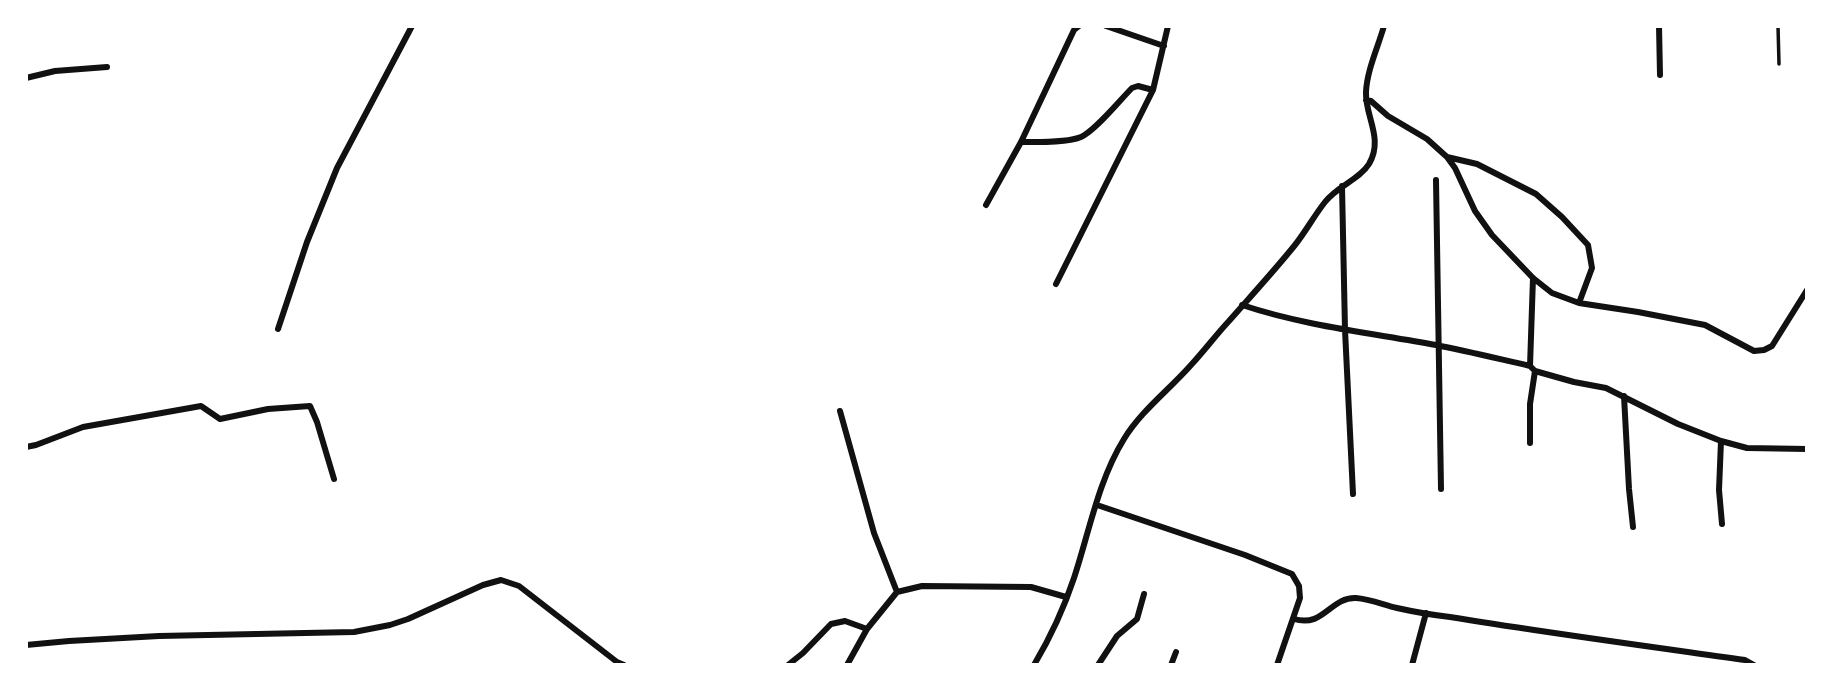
<!DOCTYPE html>
<html>
<head>
<meta charset="utf-8">
<style>
	body { margin:0 }
	#map { position:relative; width:1833px; height:691px; overflow:hidden; background:#fff; font-family:Overpass,sans-serif }
	canvas { display:block }
	.frame { position:absolute; inset:0; border:28px solid #fff; pointer-events:none }
</style>
</head>
<body>
<div id="map">
<canvas width="1833" height="691"></canvas>
<div class="frame"></div>
</div>
<script>
const ctx = document.querySelector('canvas').getContext('2d');
ctx.lineJoin = 'round';
function trace(path, color, width, dash) { ctx.strokeStyle = color; ctx.lineWidth = width; ctx.lineCap = dash ? 'butt' : 'round'; ctx.setLineDash(dash || []); ctx.stroke(path); }
trace(new Path2D(`
	M1778,26L1779,64`), '#111', 3.5);
trace(new Path2D(`
	M1106,26L1164,46
	M1659,26L1660,75
	M26,78L55,71L107,67
	M1366,100L1371,101L1388,116L1427,139L1447,157L1455,168L1475,211L1492,235L1533,278L1552,293L1579,303L1638,312L1705,325L1754,351L1764,350L1772,346L1807,290
	M1021,142C1037,142 1067,143 1081,137C1095,131 1120,100 1132,88L1138,86L1153,90
	M1447,157L1477,164L1536,194L1562,217L1588,245L1592,268L1579,303
	M1436,180L1441,489
	M1342,186L1345,330L1353,494
	M986,205L1021,142L1074,30L1079,26
	M1056,284L1153,90L1168,26
	M1242,305C1305,326 1371,333 1436,345C1467,351 1499,359 1530,366L1535,371L1574,382L1606,388L1678,424L1721,441L1747,448L1807,449
	M278,329L307,242L337,168L412,26
	M1530,366L1533,278
	M1624,396L1629,489L1633,527
	M840,411L874,533L897,592
	M1721,441L1719,490L1722,524
	M1530,443V404L1535,371
	M26,447L36,445L83,427L201,406L220,419L268,409L310,406L317,422L334,479
	M1097,505L1245,555L1292,574L1299,586L1300,598L1277,665
	M1294,619C1324,628 1330,597 1356,598C1370,599 1384,605 1397,608C1415,612 1432,615 1450,617C1548,633 1646,646 1745,660L1754,665
	M26,645L69,641L159,636L354,632L390,625L408,619L483,585L501,580L519,586L617,662L624,665
	M788,665L803,653L831,624L845,621L867,629
	M847,665L867,629L897,592L922,586L1031,587L1066,597
	M1034,665C1050,638 1064,608 1074,578C1089,533 1098,481 1124,439C1141,411 1169,390 1191,365C1204,351 1216,335 1229,321C1251,296 1274,271 1295,245C1306,231 1314,216 1325,202C1337,186 1359,180 1369,164C1384,138 1365,117 1366,92C1367,70 1378,47 1384,26
	M1098,665L1117,636L1137,619L1144,594
	M1171,665L1176,652
	M1412,665L1426,613`), '#111', 6);
</script>
</body>
</html>
